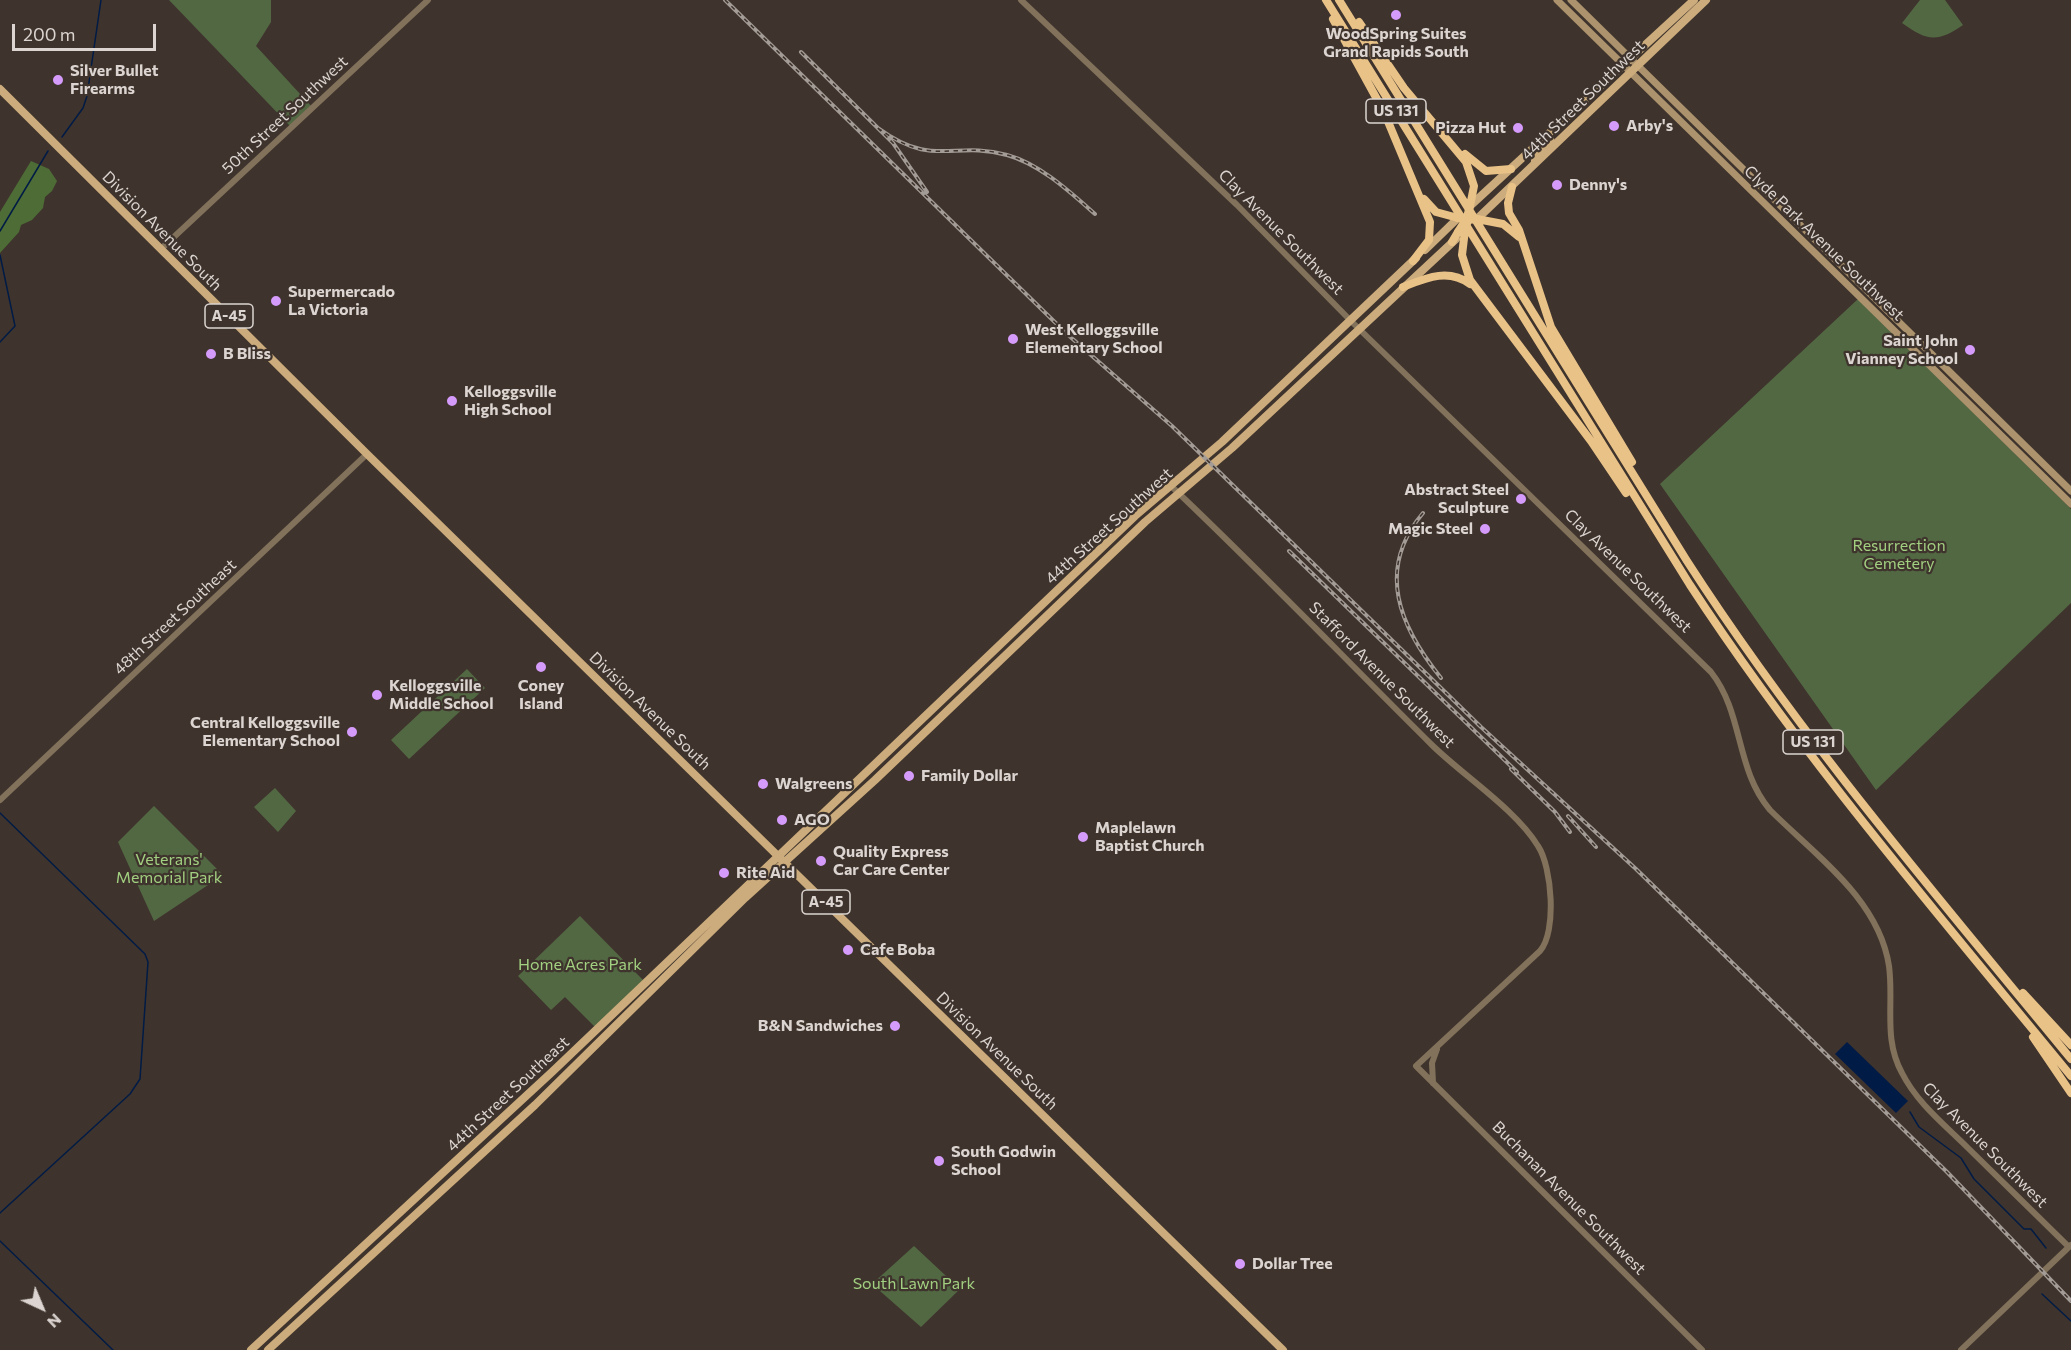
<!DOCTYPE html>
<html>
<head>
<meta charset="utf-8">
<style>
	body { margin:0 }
	#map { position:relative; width:2071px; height:1350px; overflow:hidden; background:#3f342d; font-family:Commissioner,sans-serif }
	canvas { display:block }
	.north { position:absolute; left:12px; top:1278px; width:60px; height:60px; -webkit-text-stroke:4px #3f342d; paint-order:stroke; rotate:136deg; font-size:16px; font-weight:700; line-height:24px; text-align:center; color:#dbd4d0 }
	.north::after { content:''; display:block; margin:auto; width:21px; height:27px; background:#dbd4d0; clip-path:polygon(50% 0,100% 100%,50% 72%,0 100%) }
	.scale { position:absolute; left:12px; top:24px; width:144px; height:27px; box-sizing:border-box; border:3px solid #dbd4d0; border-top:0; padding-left:8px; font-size:18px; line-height:21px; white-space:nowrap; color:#dbd4d0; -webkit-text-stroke:4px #3f342d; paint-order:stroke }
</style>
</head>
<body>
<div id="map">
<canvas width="2071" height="1350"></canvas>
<div class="north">N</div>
<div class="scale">200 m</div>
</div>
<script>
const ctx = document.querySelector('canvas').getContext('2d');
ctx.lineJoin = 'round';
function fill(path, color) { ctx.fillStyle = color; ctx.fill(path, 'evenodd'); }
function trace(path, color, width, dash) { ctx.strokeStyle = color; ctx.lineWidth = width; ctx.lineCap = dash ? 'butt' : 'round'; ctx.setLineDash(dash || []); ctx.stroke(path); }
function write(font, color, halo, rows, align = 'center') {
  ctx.font = font + ' Commissioner,sans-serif'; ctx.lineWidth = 4.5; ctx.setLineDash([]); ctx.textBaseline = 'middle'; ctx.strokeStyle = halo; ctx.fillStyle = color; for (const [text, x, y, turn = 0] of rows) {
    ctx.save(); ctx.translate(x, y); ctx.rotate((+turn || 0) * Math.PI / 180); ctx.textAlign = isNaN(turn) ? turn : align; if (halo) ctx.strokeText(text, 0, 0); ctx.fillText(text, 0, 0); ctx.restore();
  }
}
fill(new Path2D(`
	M169,0H271V22L256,46L312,107L291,127Z
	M1920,0H1945L1963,25C1937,43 1927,41 1902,23Z
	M1858,299L2071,509V603L1876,790L1660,484Z
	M467,669L485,688L409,759L391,740Z
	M275,788L296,811L278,832L254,807Z
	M154,806L223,875L154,921L118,842Z
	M580,916L643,980L595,1027L565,997L551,1010L518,976Z
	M914,1246L960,1289L921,1327L872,1284Z`), '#526843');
fill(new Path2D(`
	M31,161L49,169L57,181L52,191L45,197L43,208L32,220L21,225L19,232L0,253V212Z`), '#4d6c36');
fill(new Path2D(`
	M1847,1042L1908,1101L1896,1113L1835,1054Z`), '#001b45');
trace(new Path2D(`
	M62,137L83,108L87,96L101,0
	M0,231L48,151
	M0,255L15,326L0,342
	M1910,1112L1919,1127L1961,1158L1974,1179L2024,1229H2031L2046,1248
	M0,1213L130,1094L140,1079L148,962L145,954L0,813
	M0,1241L113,1350
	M2042,1294L2071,1321`), '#001b45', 1.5);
trace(new Path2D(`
	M1021,0L1237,205L1351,321L1711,672C1744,714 1735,769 1770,810C1815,855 1879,899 1889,966C1894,1003 1883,1039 1902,1073C1917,1103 1945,1125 1968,1148C2002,1181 2035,1214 2069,1247
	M161,249L428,0
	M1171,486C1260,570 1345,659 1433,746C1464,776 1516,810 1538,846C1552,867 1557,932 1540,951L1416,1066L1702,1350
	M0,800L367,454
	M1433,1083L1432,1063L1437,1049
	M1961,1350L2071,1245`), '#82725b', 6);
trace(new Path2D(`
	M1557,0L2071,504
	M1571,0L2071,491`), '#ac936e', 7);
trace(new Path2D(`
	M0,89L367,454L1283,1350
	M1535,161L1550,139
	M1470,206L1694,0
	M1477,219L1706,0
	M1425,250L1458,218
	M251,1350L552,1072L1135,516L1222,442L1416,258
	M268,1350L535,1105L745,898L875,780L1145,522L1232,448L1456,239`), '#ccac7c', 8);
trace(new Path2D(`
	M1326,0L1690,585C1804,759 1939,915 2071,1076
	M1339,0L1687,561C1801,738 1938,897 2071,1059
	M1333,19L1384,112L1430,222L1429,240L1413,261
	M1359,22L1404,88L1466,162L1474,186L1470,206
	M1465,154L1486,171L1511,169
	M1512,187L1508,203L1509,213L1519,230L1551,327L1632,462
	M1424,199L1436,212L1458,218
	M1477,219L1503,224L1519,237
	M1465,230L1462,255L1470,280L1591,441L1626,493
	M1452,242L1458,232
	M1403,287C1426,278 1448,268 1470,284
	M2023,993L2071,1045
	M2033,1037L2071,1093`), '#e9c288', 8);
const rail = new Path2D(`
	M725,0L1067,334L1172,426L1481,727L1636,869L1947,1172L2071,1301
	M801,52L893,143L927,192
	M878,128C934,169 953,140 1007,155C1040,164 1070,192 1095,214
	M1423,513C1375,570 1400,627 1441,678
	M1289,551L1517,772
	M1511,769L1555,812L1570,832
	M1568,816L1596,847`);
trace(rail, '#a39b96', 4);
trace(rail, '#3f342d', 1.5, [4.5]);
trace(new Path2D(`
	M1458,218L1467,217L1470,206
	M1465,230L1468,220L1477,219
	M1458,232L1465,221`), '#e9c288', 8);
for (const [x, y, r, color] of [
	[1396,15,6,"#d59bfa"],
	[58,80,6,"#d59bfa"],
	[1614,126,6,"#d59bfa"],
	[1518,128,6,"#d59bfa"],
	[1557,185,6,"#d59bfa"],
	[276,301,6,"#d59bfa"],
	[1013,339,6,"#d59bfa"],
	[1970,350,6,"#d59bfa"],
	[211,354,6,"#d59bfa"],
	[452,401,6,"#d59bfa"],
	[1521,499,6,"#d59bfa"],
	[1485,529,6,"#d59bfa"],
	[541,667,6,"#d59bfa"],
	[377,695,6,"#d59bfa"],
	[352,732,6,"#d59bfa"],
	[909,776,6,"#d59bfa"],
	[763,784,6,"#d59bfa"],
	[782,820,6,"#d59bfa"],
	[1083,837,6,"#d59bfa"],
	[821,861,6,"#d59bfa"],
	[724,873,6,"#d59bfa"],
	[848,950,6,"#d59bfa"],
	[895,1026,6,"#d59bfa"],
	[939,1161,6,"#d59bfa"],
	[1240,1264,6,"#d59bfa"]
]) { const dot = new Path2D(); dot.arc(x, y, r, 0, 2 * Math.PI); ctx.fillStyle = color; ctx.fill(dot); trace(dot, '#3f342d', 2); }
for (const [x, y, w] of [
	[1396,111,60],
	[229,316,48],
	[1813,742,60],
	[826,902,48]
]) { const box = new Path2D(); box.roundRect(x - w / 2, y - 12, w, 24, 4.5); ctx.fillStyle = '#3f342d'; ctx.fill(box); trace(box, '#dbd4d0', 1.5); }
write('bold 15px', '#dbd4d0', null, [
	["US 131",1396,111],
	["A-45",229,316],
	["US 131",1813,742],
	["A-45",826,902]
]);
write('bold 16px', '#dbd4d0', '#3f342d', [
	["WoodSpring Suites",1396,34,"center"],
	["Grand Rapids South",1396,52,"center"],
	["Silver Bullet",70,71],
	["Firearms",70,89],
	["Arby's",1626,126],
	["Pizza Hut",1506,128,"right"],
	["Denny's",1569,185],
	["Supermercado",288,292],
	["La Victoria",288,310],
	["West Kelloggsville",1025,330],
	["Elementary School",1025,348],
	["Saint John",1958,341,"right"],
	["Vianney School",1958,359,"right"],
	["B Bliss",223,354],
	["Kelloggsville",464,392],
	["High School",464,410],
	["Abstract Steel",1509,490,"right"],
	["Sculpture",1509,508,"right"],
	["Magic Steel",1473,529,"right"],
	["Kelloggsville",389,686],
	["Middle School",389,704],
	["Coney",541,686,"center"],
	["Island",541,704,"center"],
	["Central Kelloggsville",340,723,"right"],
	["Elementary School",340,741,"right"],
	["Family Dollar",921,776],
	["Walgreens",775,784],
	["AGO",794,820],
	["Maplelawn",1095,828],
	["Baptist Church",1095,846],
	["Quality Express",833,852],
	["Car Care Center",833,870],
	["Rite Aid",736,873],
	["Cafe Boba",860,950],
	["B&N Sandwiches",883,1026,"right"],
	["South Godwin",951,1152],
	["School",951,1170],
	["Dollar Tree",1252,1264]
], 'left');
write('16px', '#dbd4d0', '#3f342d', [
	["44th Street Southwest",1583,100,-44],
	["50th Street Southwest",285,115,-43],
	["Division Avenue South",162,231,45],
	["Clay Avenue Southwest",1281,232,45],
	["Clyde Park Avenue Southwest",1824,243,44],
	["44th Street Southwest",1109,526,-42],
	["Clay Avenue Southwest",1628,571,44],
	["48th Street Southeast",175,617,-43],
	["Stafford Avenue Southwest",1382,675,45],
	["Division Avenue South",650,711,44],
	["Division Avenue South",997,1051,44],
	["44th Street Southeast",508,1094,-43],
	["Clay Avenue Southwest",1985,1145,45],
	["Buchanan Avenue Southwest",1569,1198,45]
]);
write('16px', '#a2d081', '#3f342d', [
	["Resurrection",1899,546],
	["Cemetery",1899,564],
	["Veterans'",169,860],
	["Memorial Park",169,878],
	["Home Acres Park",580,965],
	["South Lawn Park",914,1284]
]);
</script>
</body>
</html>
